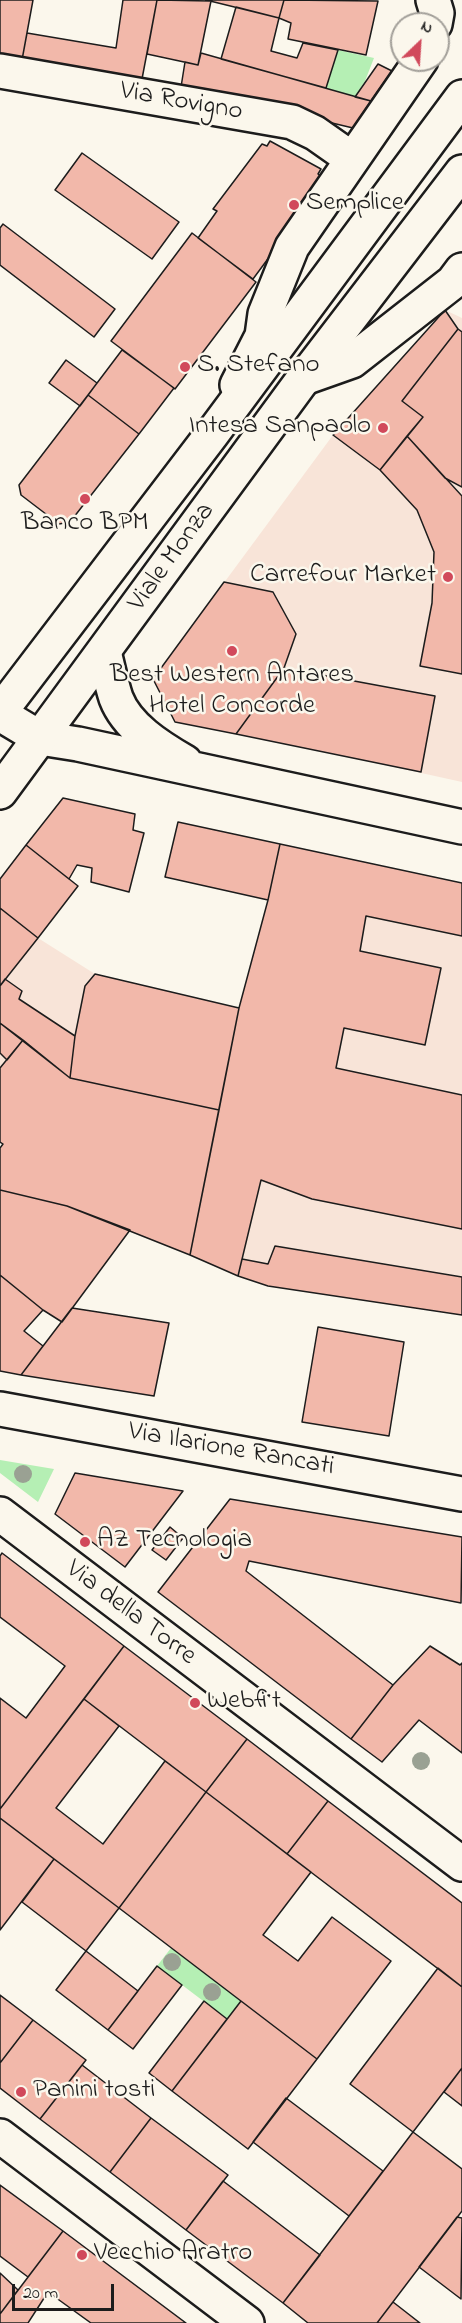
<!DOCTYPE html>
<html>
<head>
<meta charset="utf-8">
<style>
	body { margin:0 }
	#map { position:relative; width:462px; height:2323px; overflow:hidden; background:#fbf7ec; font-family:"Indie Flower",sans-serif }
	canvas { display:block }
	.north { position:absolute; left:390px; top:12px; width:60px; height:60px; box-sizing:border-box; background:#fbf7ec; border:2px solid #a29f99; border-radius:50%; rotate:25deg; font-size:16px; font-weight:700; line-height:24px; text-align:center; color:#1c1c1c }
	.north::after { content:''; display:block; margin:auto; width:21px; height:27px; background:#d1495b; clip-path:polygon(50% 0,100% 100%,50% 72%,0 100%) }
	.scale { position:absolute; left:12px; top:2284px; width:102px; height:27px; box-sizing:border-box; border:3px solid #1c1c1c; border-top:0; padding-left:8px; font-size:18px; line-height:21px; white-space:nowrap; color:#1c1c1c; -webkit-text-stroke:4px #fbf7ec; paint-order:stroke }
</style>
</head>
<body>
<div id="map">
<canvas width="462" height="2323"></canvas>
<div class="north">N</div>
<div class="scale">20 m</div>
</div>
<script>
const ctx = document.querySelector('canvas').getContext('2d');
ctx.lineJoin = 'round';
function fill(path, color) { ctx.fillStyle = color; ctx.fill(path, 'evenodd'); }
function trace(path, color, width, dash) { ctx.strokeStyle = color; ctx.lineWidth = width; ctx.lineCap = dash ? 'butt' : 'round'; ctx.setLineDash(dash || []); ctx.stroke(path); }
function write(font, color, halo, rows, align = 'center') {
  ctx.font = font + ' "Indie Flower",sans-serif'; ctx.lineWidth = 5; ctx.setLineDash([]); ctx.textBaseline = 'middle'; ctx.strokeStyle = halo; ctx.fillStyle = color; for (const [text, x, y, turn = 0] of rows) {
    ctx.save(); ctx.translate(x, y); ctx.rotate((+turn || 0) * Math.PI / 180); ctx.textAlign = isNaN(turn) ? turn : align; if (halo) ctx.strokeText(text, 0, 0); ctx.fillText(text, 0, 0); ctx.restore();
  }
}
fill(new Path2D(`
	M445,310L462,318V782L290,744L175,722L153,679L333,435Z
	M280,844L462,883V1315L268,1286L130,1230L0,1190V1148L2,1144L0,1142V986L38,938L95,974L239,1008L268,900Z`), '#f8e4d8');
fill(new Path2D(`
	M338,50L374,58L365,81L355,97L326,88Z
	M0,1460L54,1469L38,1502L0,1473Z
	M171,1948L241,2001L227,2019L157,1966Z`), '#b5efb4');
const building = new Path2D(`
	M0,0H33L22,60L0,56Z
	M123,0H157L142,79L22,60L27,33L116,48Z
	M157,0L211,1L198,65L147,54Z
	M206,0H284L279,18Z
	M284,0L378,1L366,55L288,39L291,23L279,18Z
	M236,7L279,18L271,51L297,58L303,43L338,50L326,88L221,59Z
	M201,53L371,101L353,128L181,87L185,62L198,65Z
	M378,64L392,71L371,101L355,97Z
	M270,141L321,169L318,174L326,180L271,251L273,252L253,279L198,238L217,211L213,209L262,144L267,146Z
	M82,153L179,222L152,259L55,190Z
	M3,224L115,309L94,337L0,265V228Z
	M192,233L256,282L175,389L111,341Z
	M445,310L458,329L402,401L423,417L380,470L333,435Z
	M458,329L462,332V487L445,478L407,436L423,417L402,401Z
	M122,350L174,388L139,434L88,395Z
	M66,360L97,383L80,406L49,383Z
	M88,395L139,434L70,522L59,524L21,495L19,485Z
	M407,436L462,496V674L420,666L432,603L434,552L417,510L380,470Z
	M224,582L273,592L296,634L284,668L236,734L175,722L153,679Z
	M284,668L435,696L421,772L236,734Z
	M63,798L135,814L133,830L144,833L129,892L91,882L92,868L77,865L69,879L26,845Z
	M178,822L280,844L268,900L165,877Z
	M280,844L462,883V936L366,916L360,951L441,968L425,1045L344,1028L336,1068L462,1095V1229L312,1199L261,1180L238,1276L190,1255L239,1008L268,900Z
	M26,845L78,886L38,938L0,908V879Z
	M0,908L38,938L0,986Z
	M95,974L239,1008L219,1110L70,1078L75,1036L85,986Z
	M5,979L22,991L19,999L75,1036L70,1078L0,1023V986Z
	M0,1023L23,1040L7,1060L0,1053Z
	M23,1040L70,1078L219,1110L190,1255L67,1206L0,1190V1148L3,1144L0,1142V1068Z
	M0,1190L67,1206L130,1230L62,1322L43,1310L0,1275Z
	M275,1246L462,1277V1315L268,1286L238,1276L242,1259L268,1264Z
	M0,1275L43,1310L24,1331L43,1346L21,1375L0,1371Z
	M72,1308L169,1323L154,1396L21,1375Z
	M318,1327L404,1342L389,1436L302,1422Z
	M75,1473L183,1491L125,1567L55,1514Z
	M230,1499L462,1537L461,1603L249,1561L246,1571L393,1685L351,1739L158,1592Z
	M170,1527L183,1538L166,1560L152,1550Z
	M2,1553L124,1646L0,1809V1698L26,1718L65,1666L0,1617V1556Z
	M124,1646L247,1739L206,1792L84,1699Z
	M430,1646L460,1665L462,1663V1753L419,1720L382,1762L351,1739L393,1685Z
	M84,1699L119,1726L56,1808L103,1844L165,1761L206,1792L119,1908L0,1818V1809Z
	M247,1739L328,1801L287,1854L206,1792Z
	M206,1792L311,1872L263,1935L298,1961L332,1917L391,1961L317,2059L119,1908Z
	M328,1801L462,1903V1987L287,1854Z
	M0,1818L54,1859L0,1930Z
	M54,1859L119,1908L86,1951L22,1902Z
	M86,1951L138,1991L108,2030L56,1990Z
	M157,1966L182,1985L133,2049L108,2030Z
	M438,1968L462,1987V2068L413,2132L350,2084Z
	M0,1995L33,2020L0,2063Z
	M204,2001L227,2019L172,2091L149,2073Z
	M241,2001L317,2059L248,2149L172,2091Z
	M33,2020L86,2060L40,2119L0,2088V2063Z
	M82,2065L151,2118L110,2172L40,2119Z
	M462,2068V2106L444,2092Z
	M286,2098L383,2171L349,2216L253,2142Z
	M151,2118L228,2175L186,2230L110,2172Z
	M413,2132L462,2169V2211L377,2323H308L283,2303Z
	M223,2181L320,2255L283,2303L186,2230Z
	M0,2185L63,2231L28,2277L0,2256Z
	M457,2217L462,2218L461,2299L419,2267Z
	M63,2231L186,2323H91L48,2292L28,2323H0V2314Z
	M0,2273L18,2290L0,2314Z
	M393,2302L420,2323H377Z`);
fill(building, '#f2b8aa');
trace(building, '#1c1c1c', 1.5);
const minor = new Path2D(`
	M433,0L437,13L435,24
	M0,71L292,122L315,133L352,159
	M304,378L352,361L453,282L462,270
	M237,385L262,336L265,314L292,247L421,60
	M104,652C108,667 111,683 116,698C127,727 159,747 185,762
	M0,714L40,738L78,744L462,827
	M0,1409L462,1494
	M0,1514L462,1864
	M0,2136L247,2323`);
const major = new Path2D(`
	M0,712L212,434L462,97
	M0,792L304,378L462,172`);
trace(minor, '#1c1c1c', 38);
trace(major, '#1c1c1c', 38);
trace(minor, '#fbf7ec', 33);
trace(major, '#fbf7ec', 33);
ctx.fillStyle = '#9aa193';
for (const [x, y] of [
	[23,1474],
	[421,1761],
	[172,1962],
	[212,1992]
]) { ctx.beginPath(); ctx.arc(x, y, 9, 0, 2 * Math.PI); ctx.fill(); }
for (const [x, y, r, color] of [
	[294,205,6,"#d1495b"],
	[185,367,6,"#d1495b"],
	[383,428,6,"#d1495b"],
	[85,499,6,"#d1495b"],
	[448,577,6,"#d1495b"],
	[232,651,6,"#d1495b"],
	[85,1542,6,"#d1495b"],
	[195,1703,6,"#d1495b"],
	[21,2092,6,"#d1495b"],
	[82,2255,6,"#d1495b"]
]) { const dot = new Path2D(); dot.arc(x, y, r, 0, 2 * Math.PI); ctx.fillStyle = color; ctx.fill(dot); trace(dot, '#fbf7ec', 2); }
write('27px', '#1c1c1c', '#fbf7ec', [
	["Via Rovigno",181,103,10],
	["Viale Monza",173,558,-54],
	["Via Ilarione Rancati",231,1451,10],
	["Via della Torre",130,1614,37]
]);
write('27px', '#1c1c1c', '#fbf7ec', [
	["Semplice",306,205],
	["S. Stefano",197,367],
	["Intesa Sanpaolo",371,428,"right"],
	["Banco BPM",85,525,"center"],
	["Carrefour Market",436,577,"right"],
	["Best Western Antares",232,677,"center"],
	["Hotel Concorde",232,708,"center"],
	["AZ Tecnologia",97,1542],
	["Webfit",207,1703],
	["Panini tosti",33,2092],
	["Vecchio Aratro",94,2255]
], 'left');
</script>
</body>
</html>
